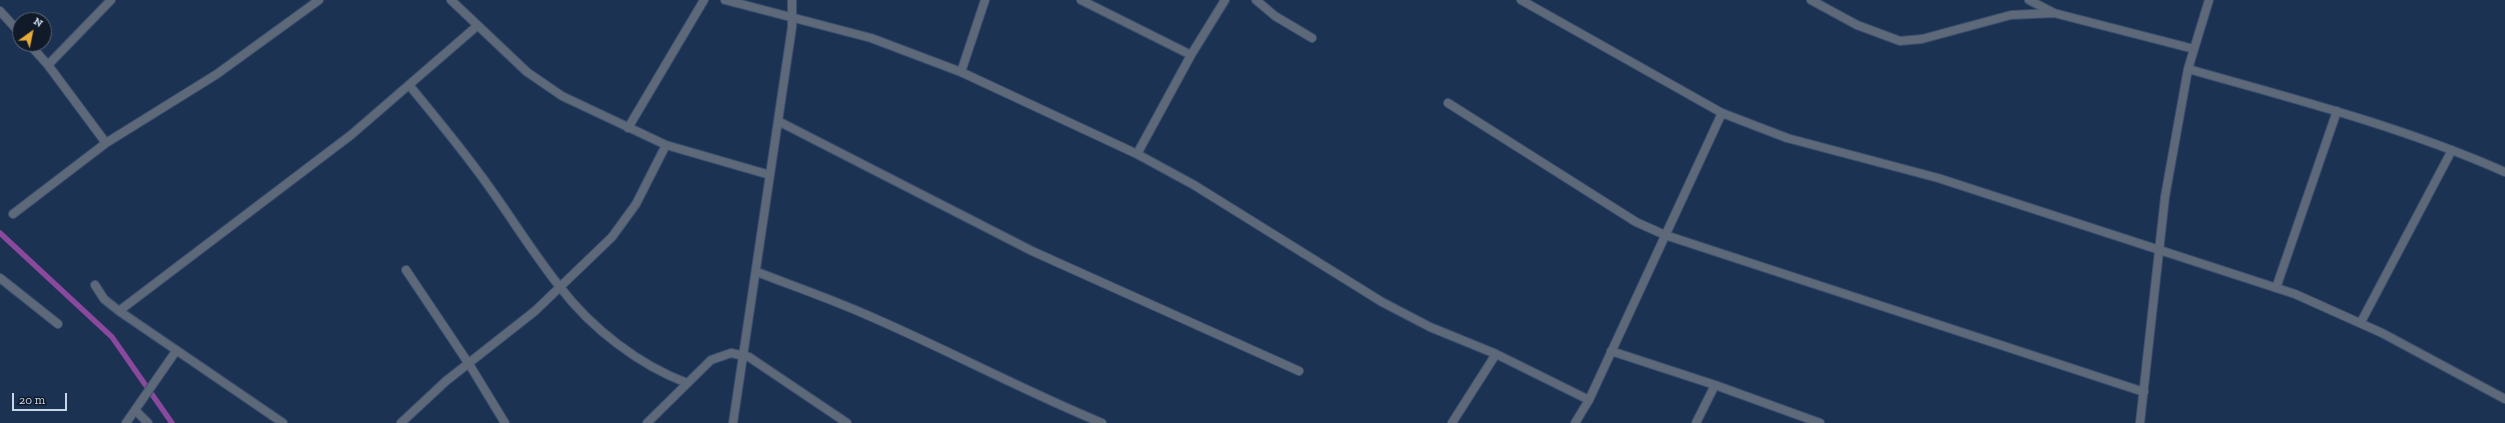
<!DOCTYPE html>
<html>
<head>
<meta charset="utf-8">
<style>
	body { margin:0 }
	#map { position:relative; width:2505px; height:423px; overflow:hidden; background:#1b3253; font-family:"Zilla Slab",serif }
	canvas { display:block }
	.north { position:absolute; left:12px; top:12px; width:40px; height:40px; box-sizing:border-box; background:#101a29; border:1px solid #596576; border-radius:50%; rotate:33deg; font-size:11px; font-weight:700; line-height:16px; text-align:center; color:#c6d5ea }
	.north::after { content:''; display:block; margin:auto; width:14px; height:18px; background:#e9ab38; clip-path:polygon(50% 0,100% 100%,50% 72%,0 100%) }
	.scale { position:absolute; left:12px; top:393px; width:55px; height:18px; box-sizing:border-box; border:2px solid #c6d5ea; border-top:0; padding-left:5px; font-size:12px; line-height:14px; white-space:nowrap; color:#c6d5ea; -webkit-text-stroke:3px #101a29; paint-order:stroke }
</style>
</head>
<body>
<div id="map">
<canvas width="2505" height="423"></canvas>
<div class="north">N</div>
<div class="scale">20 m</div>
</div>
<script>
const ctx = document.querySelector('canvas').getContext('2d');
ctx.lineJoin = 'round';
function trace(path, color, width, dash) { ctx.strokeStyle = color; ctx.lineWidth = width; ctx.lineCap = dash ? 'butt' : 'round'; ctx.setLineDash(dash || []); ctx.stroke(path); }
trace(new Path2D(`
	M0,233L112,337L172,423`), '#8a499d', 5.5);
const street = new Path2D(`
	M451,0L527,72L562,96L666,145L770,175
	M725,0L871,38L961,72L1137,154L1194,185L1382,302L1430,327L1496,354L1589,400
	M1081,0L1191,55
	M1256,0L1275,16L1312,38
	M1521,0L1722,113L1787,138L1938,178L2295,294L2382,333L2505,399
	M1811,0L1857,25L1900,41L1922,39L2011,15L2054,13
	M2029,0L2054,13L2194,49
	M0,11L20,33
	M29,44L48,65L106,143
	M48,65L111,0
	M2188,69C2295,99 2403,127 2505,172
	M961,72L985,0
	M409,85C433,114 457,143 479,173C507,210 531,251 560,287C591,328 639,365 687,383
	M1448,103L1636,222L1665,235L2144,392
	M778,121L1032,251L1299,371
	M628,128L704,0
	M1137,154L1191,55L1225,0
	M13,214L106,143L217,74L319,0
	M406,270L469,364L505,423
	M757,272C793,286 831,299 867,315C946,349 1022,390 1102,423
	M0,278L58,324
	M95,285L104,299L119,311L283,423
	M2276,288L2337,111
	M119,311L351,135L477,26
	M2361,322L2452,150
	M1611,351L1715,385L1820,423
	M135,410L148,423
	M126,423L176,351
	M401,423L446,381L535,311L612,237L636,204L666,145
	M647,423L711,360L731,353L749,357L847,423
	M733,423L792,27V0
	M1452,423L1496,354
	M1575,423L1589,400L1722,113
	M1696,423L1715,385
	M2140,423L2165,197L2188,69L2209,0`);
trace(street, '#3a4f6e', 10);
trace(street, '#5d6879', 8);
</script>
</body>
</html>
